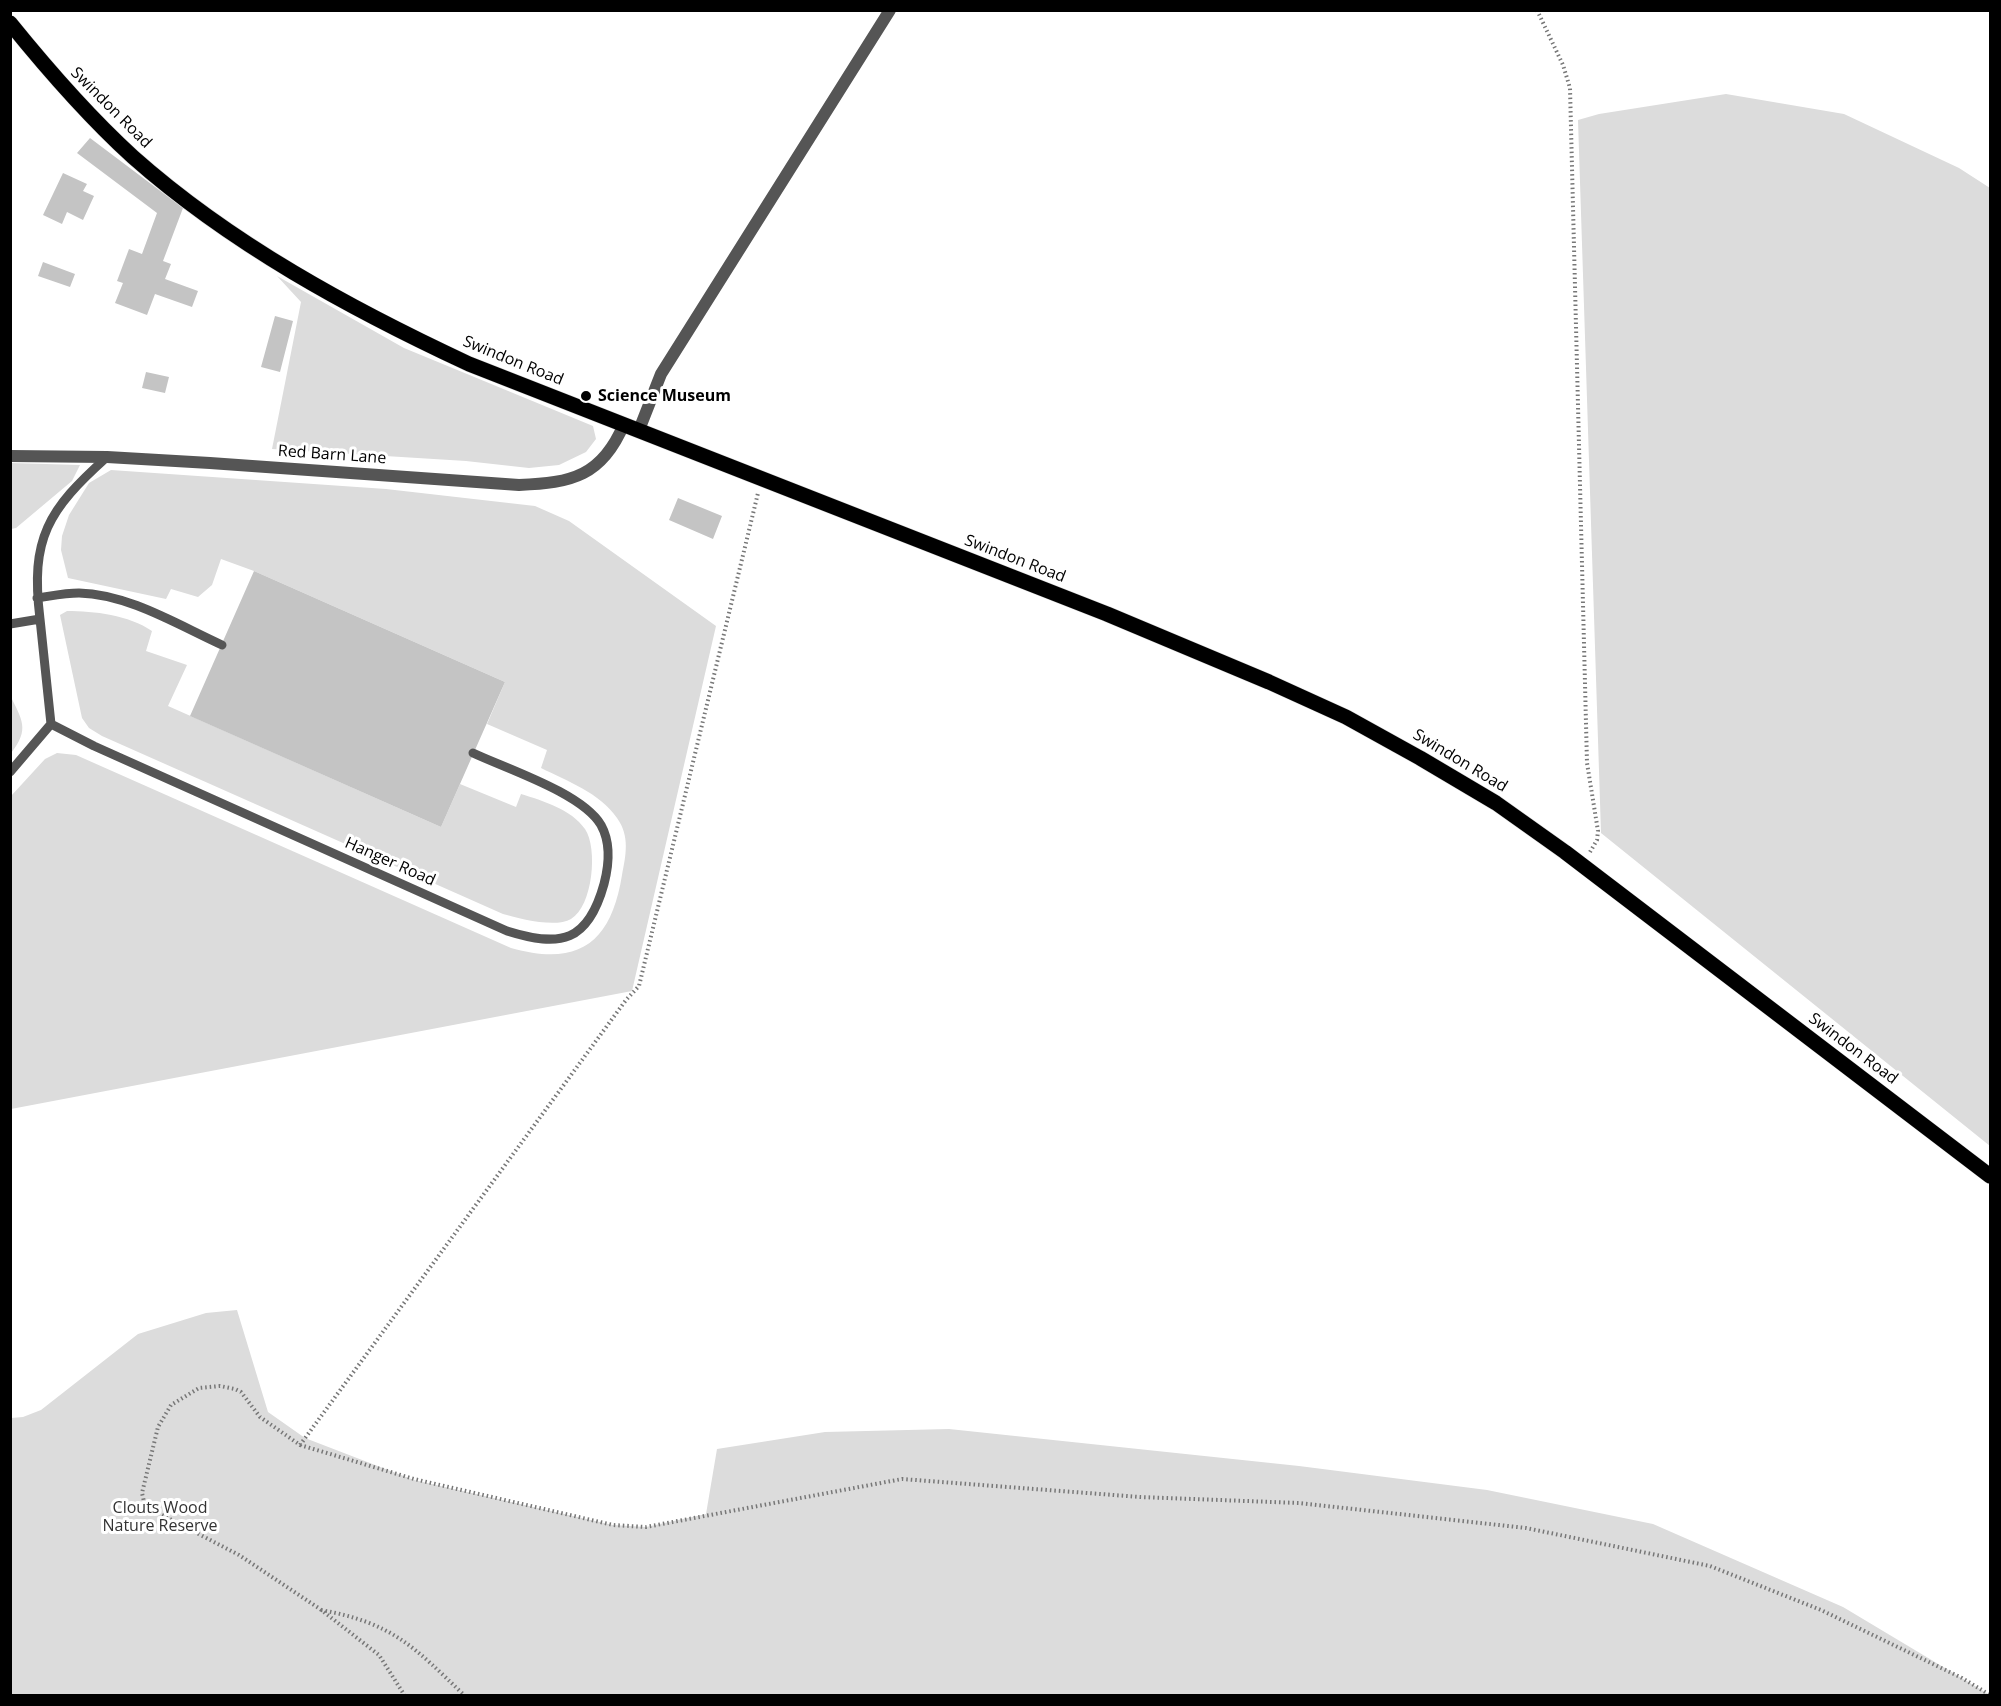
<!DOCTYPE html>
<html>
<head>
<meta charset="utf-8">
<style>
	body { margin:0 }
	#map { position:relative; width:2001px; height:1706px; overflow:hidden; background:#fff; font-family:"Open Sans",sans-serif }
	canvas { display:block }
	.frame { position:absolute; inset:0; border:12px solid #000; pointer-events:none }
</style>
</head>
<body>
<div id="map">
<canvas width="2001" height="1706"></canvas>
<div class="frame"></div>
</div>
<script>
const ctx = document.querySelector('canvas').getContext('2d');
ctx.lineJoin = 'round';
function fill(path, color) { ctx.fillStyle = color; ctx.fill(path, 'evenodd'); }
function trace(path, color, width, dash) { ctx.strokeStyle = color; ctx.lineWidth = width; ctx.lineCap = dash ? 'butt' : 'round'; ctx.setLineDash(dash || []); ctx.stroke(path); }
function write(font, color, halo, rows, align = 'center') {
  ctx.font = font + ' "Open Sans",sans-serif'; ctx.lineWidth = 6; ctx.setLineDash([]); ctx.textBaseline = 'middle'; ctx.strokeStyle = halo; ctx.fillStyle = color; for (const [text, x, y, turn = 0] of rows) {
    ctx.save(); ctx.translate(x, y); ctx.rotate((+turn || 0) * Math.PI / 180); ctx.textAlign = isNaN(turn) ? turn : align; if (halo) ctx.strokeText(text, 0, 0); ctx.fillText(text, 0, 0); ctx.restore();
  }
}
fill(new Path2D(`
	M1726,94L1844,114L1959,168L1990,188V1146L1601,833L1578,120L1599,114Z
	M277,276L404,348L593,426L596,439L586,452L559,465L529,468L466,461L272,449L301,302Z
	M11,463L80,465L72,481L16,528L11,529Z
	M111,470L386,489L535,506L569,521L716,626L632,991L11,1109V796L45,759L57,753L76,755L511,948C579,967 611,943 622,875C626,855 630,836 617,818C600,793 567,781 541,768L547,750L487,724L505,682L254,571L221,559L212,585L198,597L171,589L166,599L68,578L61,550L62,536L69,515L89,483Z
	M67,611C94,611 129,615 152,631L146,651L187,665L168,706L441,827L460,784L516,807L521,794C543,801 571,809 585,829C598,848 593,906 571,919C556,928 520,919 503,914L102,736L89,728L82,718L60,615Z
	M10,695C22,720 30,729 11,753Z
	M237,1310L268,1412L305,1438L414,1480L613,1525L646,1527L706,1514L717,1449L825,1432L949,1429L1299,1466L1487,1490L1653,1524L1843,1607L1990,1695H11V1418L23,1417L41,1410L138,1334L206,1313Z`), '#dcdcdc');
fill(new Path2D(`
	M90,138L183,208L163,261L171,264L165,279L198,291L192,307L155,294L147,315L115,303L123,283L117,281L129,249L142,254L157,213L77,153Z
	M63,173L87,184L83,191L94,196L83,220L67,212L62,224L43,215Z
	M43,262L75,274L70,287L38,276Z
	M275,316L293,321L280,372L261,367Z
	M146,372L169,377L165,393L142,388Z
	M678,498L722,516L713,539L669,520Z
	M254,571L505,682L441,827L190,716Z`), '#c4c4c4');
const primary = new Path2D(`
	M10,23C48,70 88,116 133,157C231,244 351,309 469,364L1107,614L1269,682L1346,717L1420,758L1496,803L1565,852L1990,1176`);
trace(primary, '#dbdbdb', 16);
trace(new Path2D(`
	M1537,10L1563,65L1570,88L1587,763L1598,831L1597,840L1590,852
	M300,1445L414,1479L613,1525L646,1527L902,1479L1140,1497L1299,1503L1526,1528L1710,1566L1821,1610L1962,1678L1990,1695
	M321,1610C393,1623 414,1647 465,1696
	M405,1696L379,1655L320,1609L239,1555L145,1506L142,1493L158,1427L171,1405L199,1388L220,1386L235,1389L241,1392L260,1417L300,1445L626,1000L639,986L758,493`), '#777', 4, [1.5, 3]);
trace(new Path2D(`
	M37,598C51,596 65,593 79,593C128,594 178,625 222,645
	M40,619L51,724
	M10,624L40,619C30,538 48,510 107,457
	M51,724L94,746L507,931C561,948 588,942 604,884C609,865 611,843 601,825C582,793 507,769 473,753
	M10,772L51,724`), '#555', 9);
trace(new Path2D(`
	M639,430L661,374L890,10
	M10,456L107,457L210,463L519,485C572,483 602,476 624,424`), '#555', 12);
trace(primary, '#000', 15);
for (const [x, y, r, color] of [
	[586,396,6,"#000"]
]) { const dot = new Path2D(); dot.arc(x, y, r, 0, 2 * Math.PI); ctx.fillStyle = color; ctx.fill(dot); trace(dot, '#fff', 2); }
write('16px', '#000', '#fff', [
	["Swindon Road",111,108,45],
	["Swindon Road",513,361,22],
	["Red Barn Lane",332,455,4],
	["Swindon Road",1015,559,21],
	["Swindon Road",1460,761,31],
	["Hanger Road",390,862,24],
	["Swindon Road",1853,1049,37]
]);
write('bold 16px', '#000', '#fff', [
	["Science Museum",598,396]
], 'left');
write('16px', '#333', '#fff', [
	["Clouts Wood",160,1508],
	["Nature Reserve",160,1526]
]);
</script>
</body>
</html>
